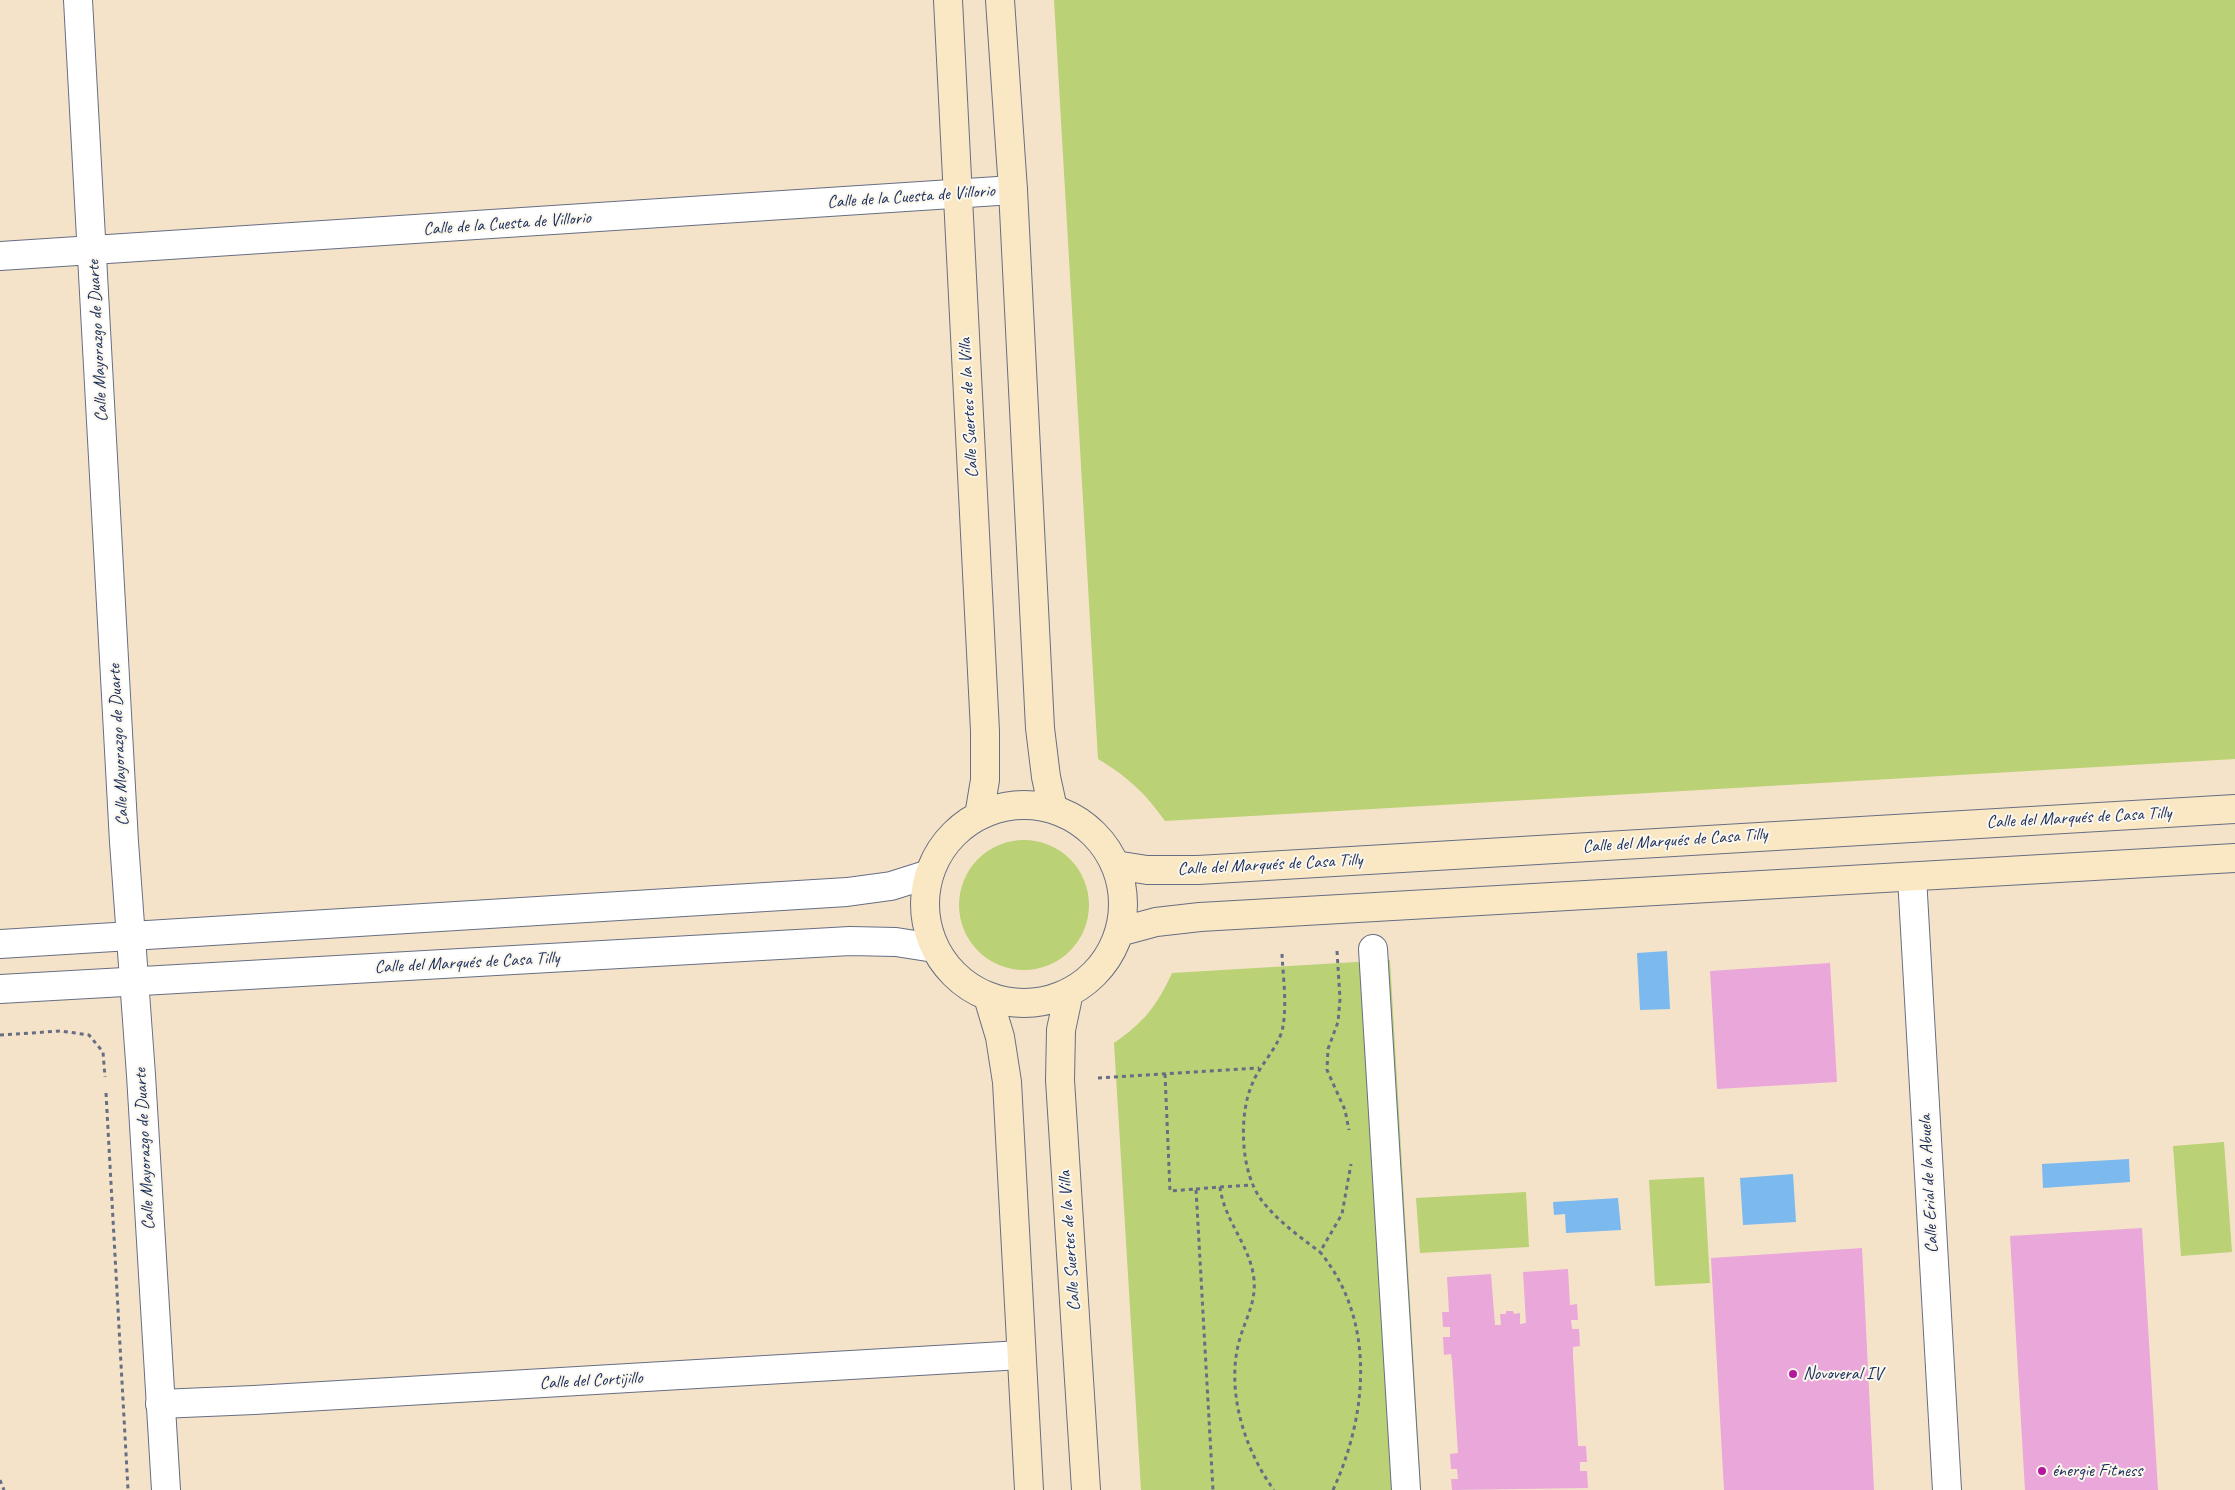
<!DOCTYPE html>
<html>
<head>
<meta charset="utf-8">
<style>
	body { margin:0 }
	canvas { display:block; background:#f4e3c9 }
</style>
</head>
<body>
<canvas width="2235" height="1490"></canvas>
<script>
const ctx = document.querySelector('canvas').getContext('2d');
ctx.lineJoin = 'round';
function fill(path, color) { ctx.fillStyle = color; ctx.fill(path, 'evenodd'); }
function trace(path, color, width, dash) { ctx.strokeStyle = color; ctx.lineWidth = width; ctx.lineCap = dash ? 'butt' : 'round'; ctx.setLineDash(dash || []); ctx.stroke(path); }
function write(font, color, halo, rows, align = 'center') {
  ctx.font = font + ' Caveat,sans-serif'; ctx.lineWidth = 4; ctx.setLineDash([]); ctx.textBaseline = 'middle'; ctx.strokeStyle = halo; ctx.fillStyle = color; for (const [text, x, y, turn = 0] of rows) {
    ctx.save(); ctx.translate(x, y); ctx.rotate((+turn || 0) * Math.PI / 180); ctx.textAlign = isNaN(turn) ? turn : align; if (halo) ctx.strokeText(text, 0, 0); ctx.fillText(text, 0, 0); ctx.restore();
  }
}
fill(new Path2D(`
	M1054,0H2235V759L1165,821C1145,793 1128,777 1098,759Z
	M959 905a65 65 0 1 1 130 0a65 65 0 1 1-130 0Z
	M1390,960L1421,1490H1141L1114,1043C1143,1023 1157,1006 1172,973Z
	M2224,1142L2232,1252L2181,1256L2173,1146Z
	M1704,1177L1710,1283L1655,1286L1649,1180Z
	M1526,1192L1529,1247L1420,1253L1416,1198Z`), '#bad176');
fill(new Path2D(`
	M1667,951L1670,1009L1640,1010L1637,953Z
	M2129,1159L2130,1182L2043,1188L2042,1164Z
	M1793,1174L1796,1222L1743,1225L1740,1178Z
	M1618,1198L1621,1230L1566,1233L1565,1214L1554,1215L1553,1202Z`), '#7bb9ee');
fill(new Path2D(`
	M1830,963L1837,1082L1717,1089L1710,971Z
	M2142,1228L2158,1490H2025L2010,1236Z
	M1862,1248L1874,1490H1724L1711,1258Z
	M1568,1269L1570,1305L1577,1304L1578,1320H1571L1572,1329H1579L1580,1346L1573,1347V1355L1578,1446H1586L1587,1462H1580V1471H1587L1588,1488L1452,1490L1451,1479H1458L1457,1469H1451L1450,1454L1458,1453L1452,1361L1451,1354L1444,1355L1443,1337H1450V1327H1443L1442,1312H1449L1447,1277L1491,1274L1495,1325H1501L1500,1314H1506V1311H1513L1514,1314L1520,1313V1324L1526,1323L1523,1272Z`), '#eaa7da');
const pedestrian = new Path2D(`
	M1373,949L1406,1490`);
const minor = new Path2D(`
	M0,256L1013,190
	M1912,877L1947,1490
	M0,944L847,892L891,886L929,874
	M0,989L850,941L896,942L934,948
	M160,1404L254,1400L1021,1355`);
const tertiary = new Path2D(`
	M78,0L124,842L141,1075L166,1490`);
const secondary = new Path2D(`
	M948,0L985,731V780L979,816
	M1000,0L1013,190L1040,728L1046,777L1053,809
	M925 904a99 99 0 1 1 198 0a99 99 0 1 1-198 0Z
	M1115,865L1147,870H1198L2235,809
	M1119,932L1156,922L1200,917L2235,858
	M1069,992L1061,1030L1060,1080L1086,1490
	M988,997L1000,1037L1007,1082L1029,1490`);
trace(pedestrian, '#676e83', 30);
trace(minor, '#676e83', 30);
trace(tertiary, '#676e83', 30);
trace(secondary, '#676e83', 30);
trace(new Path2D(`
	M1337,951L1340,999L1338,1022L1328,1049L1327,1070L1345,1110L1349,1130
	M1282,954C1283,977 1287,1003 1283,1026C1281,1044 1260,1065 1253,1082C1238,1114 1240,1174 1263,1202C1279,1222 1300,1237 1320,1252
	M0,1035L61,1031L89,1035L103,1052L105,1077
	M1165,1074L1170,1191L1196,1189L1213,1490
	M1098,1078L1259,1068
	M106,1093L128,1490
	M1220,1187L1254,1185
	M1196,1189L1220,1187C1224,1221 1251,1246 1254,1280C1256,1302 1246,1318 1240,1338C1225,1389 1244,1449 1274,1490
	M0,1480L4,1490
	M1333,1490C1368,1414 1376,1320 1320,1252L1342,1214L1351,1164`), '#676e83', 3, [4, 4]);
trace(pedestrian, '#fff', 28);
trace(minor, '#fff', 28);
trace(tertiary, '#fff', 28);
trace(secondary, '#fae7c3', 28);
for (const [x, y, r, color] of [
	[1793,1374,5,"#b5179e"],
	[2042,1471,5,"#b5179e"]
]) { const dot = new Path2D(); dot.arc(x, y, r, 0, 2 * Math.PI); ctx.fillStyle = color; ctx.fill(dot); trace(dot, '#fbf7ec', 2); }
write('18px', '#1b2f5e', '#fbf7ec', [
	["Calle de la Cuesta de Villorio",911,197,-4],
	["Calle de la Cuesta de Villorio",507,224,-4],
	["Calle Mayorazgo de Duarte",98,341,-93],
	["Calle Suertes de la Villa",969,408,-93],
	["Calle Mayorazgo de Duarte",119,745,-93],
	["Calle del Marqués de Casa Tilly",2079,818,-3],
	["Calle del Marqués de Casa Tilly",1675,841,-4],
	["Calle del Marqués de Casa Tilly",1270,865,-3],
	["Calle del Marqués de Casa Tilly",467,963,-3],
	["Calle Mayorazgo de Duarte",145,1149,-93],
	["Calle Erial de la Abuela",1929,1184,-93],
	["Calle Suertes de la Villa",1070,1241,-94],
	["Calle del Cortijillo",591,1381,-3]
]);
write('18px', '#1b2f5e', '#fbf7ec', [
	["Novoveral IV",1803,1374],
	["énergie Fitness",2052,1471]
], 'left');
</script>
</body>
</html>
